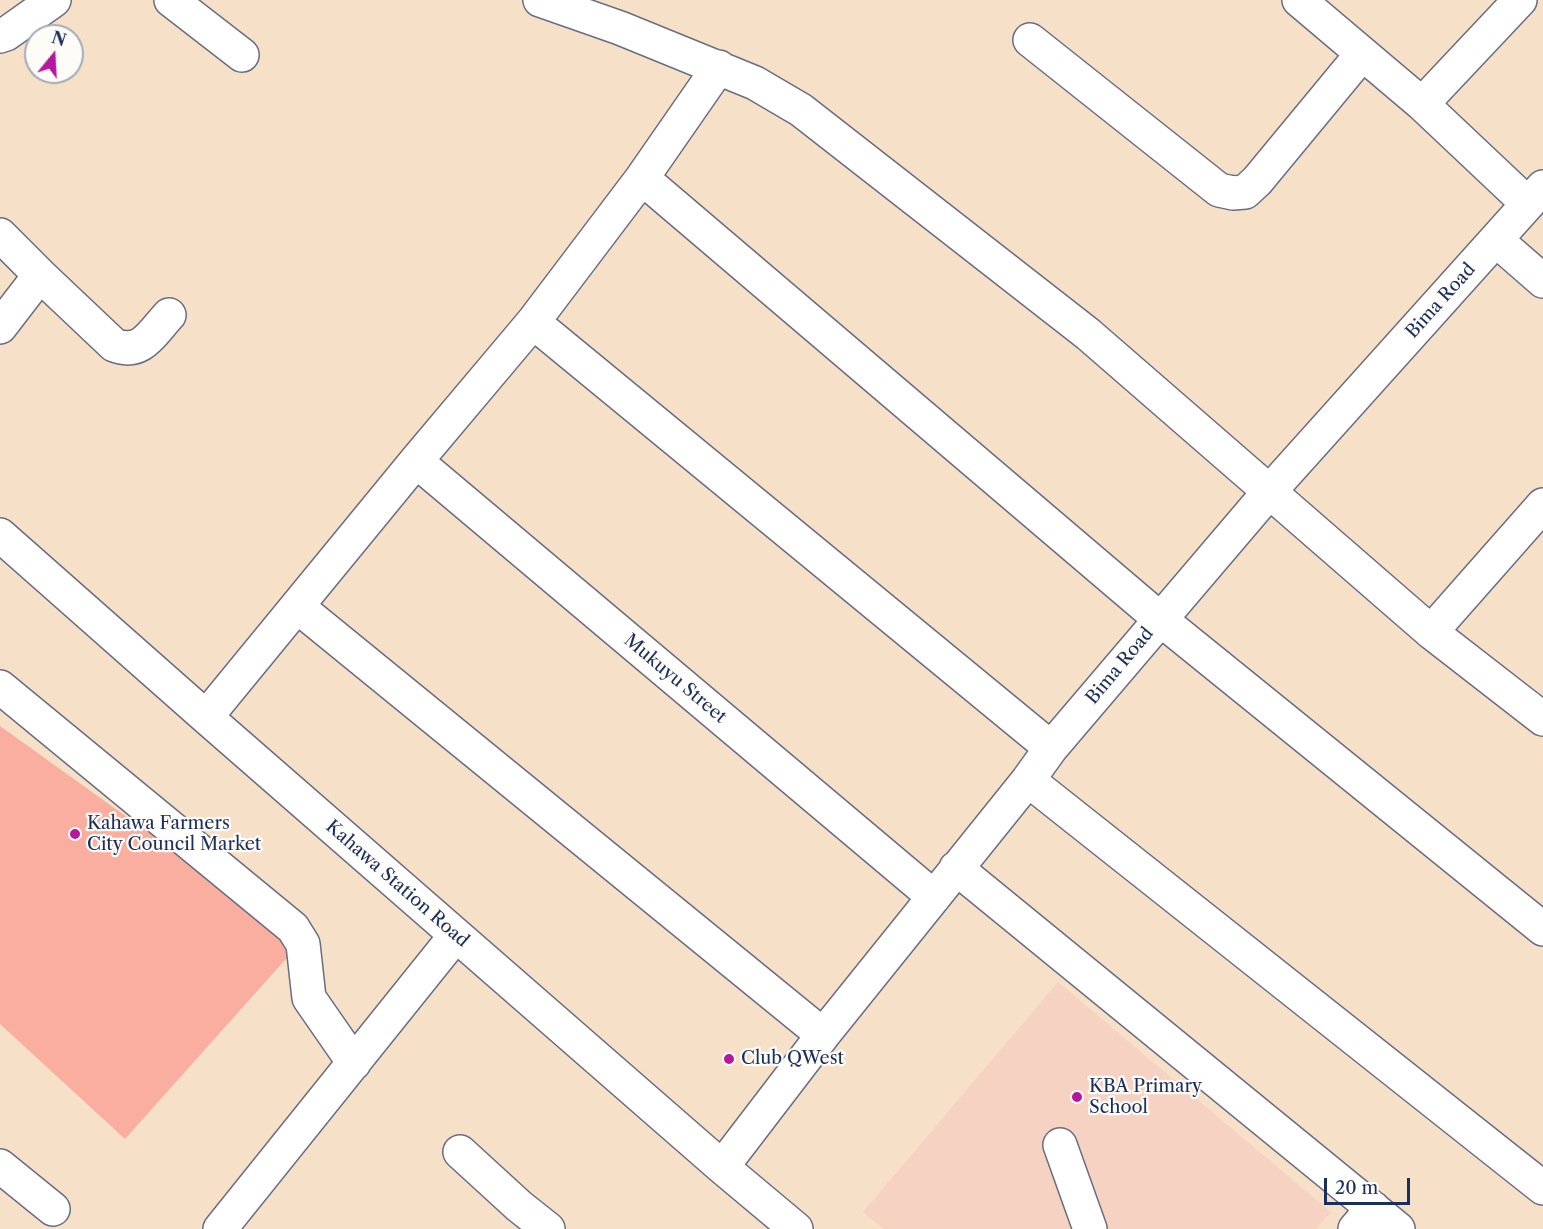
<!DOCTYPE html>
<html>
<head>
<meta charset="utf-8">
<style>
	body { margin:0 }
	#map { position:relative; width:1543px; height:1229px; overflow:hidden; background:#f6e1c8; font-family:"Libre Caslon Text",serif }
	canvas { display:block }
	.north { position:absolute; left:24px; top:24px; width:60px; height:60px; box-sizing:border-box; background:#fdfcf7; border:2px solid #a3aaba; border-radius:50%; rotate:18deg; font-size:16px; font-weight:700; line-height:24px; text-align:center; color:#1b2f5e }
	.north::after { content:''; display:block; margin:auto; width:21px; height:27px; background:#b5179e; clip-path:polygon(50% 0,100% 100%,50% 72%,0 100%) }
	.scale { position:absolute; left:1324px; top:1178px; width:86px; height:27px; box-sizing:border-box; border:3px solid #1b2f5e; border-top:0; padding-left:8px; font-size:18px; line-height:21px; white-space:nowrap; color:#1b2f5e; -webkit-text-stroke:4px #fdfcf7; paint-order:stroke }
</style>
</head>
<body>
<div id="map">
<canvas width="1543" height="1229"></canvas>
<div class="north">N</div>
<div class="scale">20 m</div>
</div>
<script>
const ctx = document.querySelector('canvas').getContext('2d');
ctx.lineJoin = 'round';
function fill(path, color) { ctx.fillStyle = color; ctx.fill(path, 'evenodd'); }
function trace(path, color, width, dash) { ctx.strokeStyle = color; ctx.lineWidth = width; ctx.lineCap = dash ? 'butt' : 'round'; ctx.setLineDash(dash || []); ctx.stroke(path); }
function write(font, color, halo, rows, align = 'center') {
  ctx.font = font + ' "Libre Caslon Text",serif'; ctx.lineWidth = 4.5; ctx.setLineDash([]); ctx.textBaseline = 'middle'; ctx.strokeStyle = halo; ctx.fillStyle = color; for (const [text, x, y, turn = 0] of rows) {
    ctx.save(); ctx.translate(x, y); ctx.rotate((+turn || 0) * Math.PI / 180); ctx.textAlign = isNaN(turn) ? turn : align; if (halo) ctx.strokeText(text, 0, 0); ctx.fillText(text, 0, 0); ctx.restore();
  }
}
fill(new Path2D(`
	M1058,982L1331,1212L1316,1229H884L863,1212Z`), '#f6d2c3');
fill(new Path2D(`
	M0,726L301,942L125,1139L0,1024Z`), '#f9aea0');
const minor = new Path2D(`
	M171,0L242,55
	M540,0L620,28L755,83L801,110L1088,334L1431,632L1543,719
	M1299,0L1422,104L1528,204
	M0,36L6,34L54,0
	M1030,40L1219,190L1233,193L1245,192L1257,181L1362,54
	M719,67L642,178L1160,619L1543,929
	M1422,104L1520,0
	M0,235L40,275L0,327
	M1496,240L1543,281
	M40,275L114,345C142,356 152,333 169,315
	M533,322L1051,748
	M416,461L934,897
	M0,535L206,717L722,1167L796,1229
	M298,607L823,1035
	M1431,632L1543,505
	M0,687L293,928L303,944L309,998L354,1063
	M206,717L416,461L533,322L642,178
	M1028,780L1543,1188
	M956,868L1398,1229
	M1060,1145L1090,1229
	M460,1152L519,1206L548,1229
	M0,1166L53,1209
	M722,1167L823,1035L1028,780L1051,748L1269,492L1543,187
	M220,1229L456,935
	M1355,1229L1373,1208`);
trace(minor, '#686d83', 36);
trace(minor, '#fff', 33);
for (const [x, y, r, color] of [
	[75,834,6,"#b5179e"],
	[729,1059,6,"#b5179e"],
	[1077,1097,6,"#b5179e"]
]) { const dot = new Path2D(); dot.arc(x, y, r, 0, 2 * Math.PI); ctx.fillStyle = color; ctx.fill(dot); trace(dot, '#fdfcf7', 2); }
write('18px', '#1b2f5e', '#fdfcf7', [
	["Bima Road",1441,301,-48],
	["Bima Road",1120,666,-50],
	["Mukuyu Street",675,679,40],
	["Kahawa Station Road",397,884,41]
]);
write('18px', '#1b2f5e', '#fdfcf7', [
	["Kahawa Farmers",87,824],
	["City Council Market",87,845],
	["Club QWest",741,1059],
	["KBA Primary",1089,1087],
	["School",1089,1108]
], 'left');
</script>
</body>
</html>
